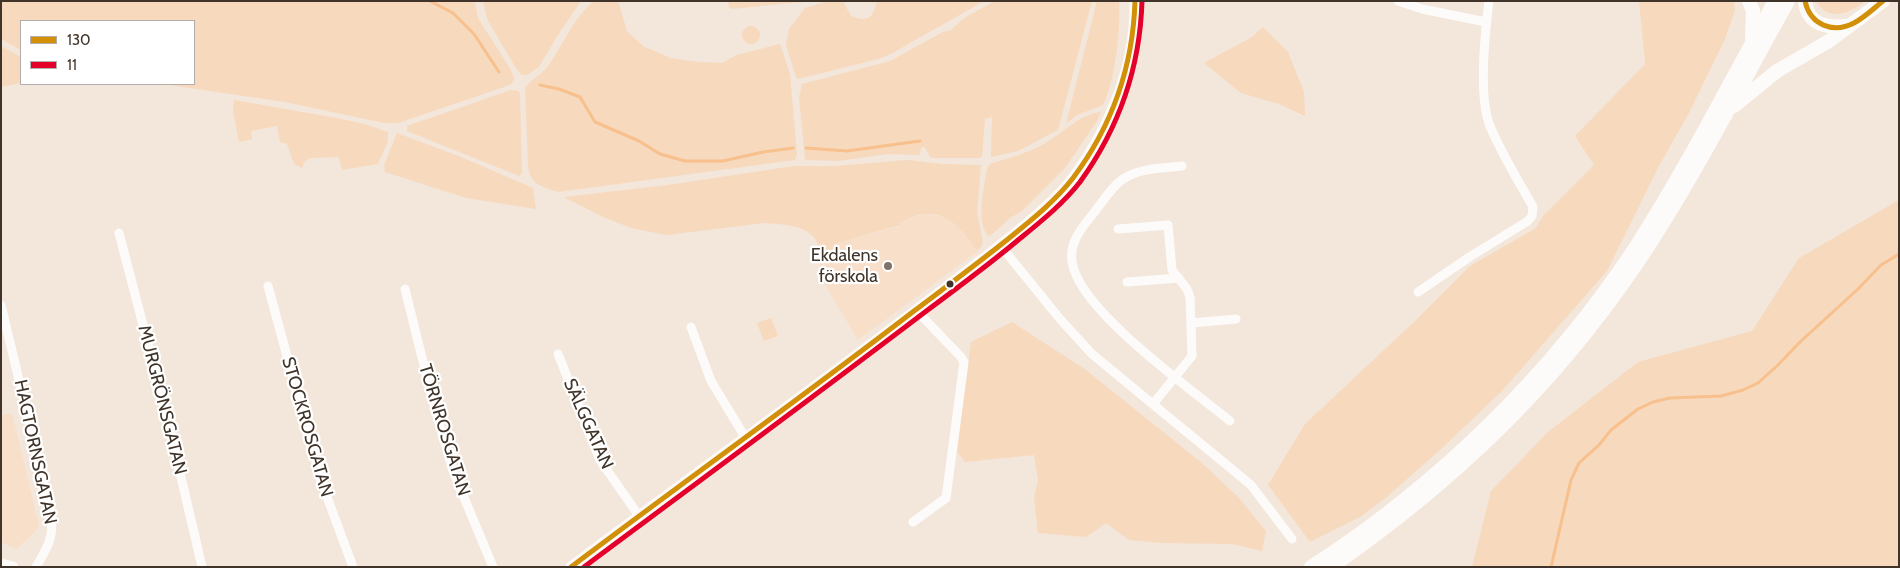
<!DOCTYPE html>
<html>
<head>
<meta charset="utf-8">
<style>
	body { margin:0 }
	#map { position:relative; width:1900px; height:568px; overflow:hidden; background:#f3e6db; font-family:Cabin,sans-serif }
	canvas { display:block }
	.frame { position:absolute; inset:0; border:2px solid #40342a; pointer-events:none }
	.legend { position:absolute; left:20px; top:20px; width:175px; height:65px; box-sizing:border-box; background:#fff; border:1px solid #b3aeaa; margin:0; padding:6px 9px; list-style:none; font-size:15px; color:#40342a }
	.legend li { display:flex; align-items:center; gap:10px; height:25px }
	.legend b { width:25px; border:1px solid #b3aeaa }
</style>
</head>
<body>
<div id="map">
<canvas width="1900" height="568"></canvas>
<div class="frame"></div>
<ul class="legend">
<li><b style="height:6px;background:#d28f08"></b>130</li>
<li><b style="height:6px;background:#e4002b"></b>11</li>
</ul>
</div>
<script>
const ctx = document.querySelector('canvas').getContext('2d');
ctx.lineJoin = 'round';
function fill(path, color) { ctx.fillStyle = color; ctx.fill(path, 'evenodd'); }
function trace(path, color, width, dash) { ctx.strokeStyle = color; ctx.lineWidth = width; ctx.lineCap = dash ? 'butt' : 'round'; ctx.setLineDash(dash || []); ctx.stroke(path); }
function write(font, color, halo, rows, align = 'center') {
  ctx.font = font + ' Cabin,sans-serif'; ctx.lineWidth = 4.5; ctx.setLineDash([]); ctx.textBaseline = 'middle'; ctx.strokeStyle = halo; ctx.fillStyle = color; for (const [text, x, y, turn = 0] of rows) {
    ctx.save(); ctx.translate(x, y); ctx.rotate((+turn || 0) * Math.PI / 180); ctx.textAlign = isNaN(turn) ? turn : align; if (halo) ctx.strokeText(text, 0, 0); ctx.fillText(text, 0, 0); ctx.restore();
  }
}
fill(new Path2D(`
	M926,214L948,218L963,230L978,251L858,340L821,278L818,255L833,252V244L900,226L899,222Z
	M12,413L39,525L35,532L16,549L1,542V416Z`), '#f8dfc9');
fill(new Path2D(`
	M1,1H475L478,18L511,70L514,79L512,83L507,86L398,123H384L285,102L162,84H194V21H21V50L1,39Z
	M483,1H581L556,38L539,67L527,75H522L517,70L487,19Z
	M594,1H618L627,31L643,46L671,58L698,62L722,63L737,55L780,44L790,74L797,154L795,160L558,192C543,187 530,185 528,166L525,88C532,79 541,75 548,66C564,44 573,18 594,1Z
	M728,1H800V2L732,9L729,8Z
	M827,1H843L851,16C868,23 873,18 877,1H984L891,54L878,59L798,79L796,77L786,45L789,29L805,8Z
	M995,1H1092L1058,130L1018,151L991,157L992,117L985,119L982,157L979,158H934L930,157L926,149L923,147L921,148L920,155L887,154L839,161L808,160L805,159L799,97L802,84L890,61L943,32L951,30L964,18Z
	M1097,1H1119C1121,28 1115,82 1103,105L1077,115L1066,124Z
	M1639,1H1734L1735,10L1725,39L1689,113L1660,164L1607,271L1501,392L1441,449L1388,496L1360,517L1310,542L1268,485L1305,424L1416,320L1470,266L1536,228L1543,216L1594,165L1575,136L1645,64Z
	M1816,1H1866C1850,13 1828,23 1816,1Z
	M742 35a9 9 0 1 1 18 0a9 9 0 1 1-18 0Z
	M1263,27L1288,52L1304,92L1305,116L1279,104L1241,93L1204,63L1252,37Z
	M1,46L21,57V83L1,87Z
	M511,90L518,91L520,93L522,174L519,176L407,131V126Z
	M234,100L331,117L365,124L388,132V141L378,164L342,170L339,157L311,158L305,161L302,168L294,164L287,144L280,142L277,126L251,131L252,139L239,142L233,111Z
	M1101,112L1097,121L1065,168L1022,211L1010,218L991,235L988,236C976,222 984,186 987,169L990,164C1008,158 1025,154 1042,145C1061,135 1079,114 1101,112Z
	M397,133L461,157L533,188L536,209L466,198L385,172L384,165Z
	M908,160L943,164L981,165L977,212L983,243L978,251C965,233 951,213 926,214C918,214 908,219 900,222V225L834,244L833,252L818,255C818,251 818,246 817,242C809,225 781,224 765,223L666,235L631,228L601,216L564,197L668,185L794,166H835Z
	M1899,200V567H1472L1491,491L1548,432L1638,362L1752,331L1799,258Z
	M771,318L778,336L764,341L757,323Z
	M1012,322L1086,370L1202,463L1239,498L1266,531L1262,551L1232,544L1162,543L1129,540L1106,523L1086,537L1038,533L1034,498L1038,480L1034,455L965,462L957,452L971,342Z`), '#f7d9be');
trace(new Path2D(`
	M430,1L453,13L474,34L499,72
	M540,85L559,89L580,97L595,122L639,141L660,154L685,161H723L763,152L793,148
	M806,148L847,151L920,141
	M1551,567L1571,480L1579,463L1599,445L1611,430L1638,409L1653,402L1670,398L1721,396L1743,390L1758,383L1778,365L1800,342L1858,289L1881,265L1899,254`), '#f7c08c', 3);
trace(new Path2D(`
	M1398,1L1422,9L1486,22
	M1182,166C1163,168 1139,168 1123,179C1111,187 1102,203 1093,214C1082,227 1069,243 1072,261C1077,309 1192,390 1230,421
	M1118,229L1168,225L1172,270L1187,289L1190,297L1192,356L1153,404
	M119,233L168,421L202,567
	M1000,245L1060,319L1092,354L1251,485L1292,539
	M1127,282L1179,278
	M268,286L320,478L353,567
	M405,289L432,398L453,471L493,567
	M1418,292L1471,256L1528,221L1532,216L1533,207C1519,182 1501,153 1490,126C1478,97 1485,33 1489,1
	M1,305L51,514C54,539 48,546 36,567
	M1191,323L1236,319
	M691,327L711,381L745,437
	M558,354L600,460L639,516
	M913,522L946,498L964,362L961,357L916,310`), '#fdfbfa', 9);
trace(new Path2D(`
	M1,564L13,567
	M571,567C688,479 808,393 924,304C954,281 984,259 1013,235C1034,218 1056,200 1073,178C1111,127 1136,65 1135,1`), '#fdfbfa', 11);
trace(new Path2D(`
	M1749,1L1753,11L1752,37
	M1805,1C1807,26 1830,29 1850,25
	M1734,106L1777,71L1829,41L1883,1
	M1311,567C1438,485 1551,375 1635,248C1686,169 1729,84 1775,1
	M1331,567C1452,483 1552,388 1635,266C1692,182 1738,90 1788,1`), '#fdfbfa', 14);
trace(new Path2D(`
	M1805,1C1810,25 1833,34 1854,23C1865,17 1873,9 1883,1
	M571,567C685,481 801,398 914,311C947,286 981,261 1013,235C1034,218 1056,200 1073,178C1112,126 1133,66 1135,1`), '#d28f08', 5);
trace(new Path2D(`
	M584,567C698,482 812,398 925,312C956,289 987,266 1017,241C1039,223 1062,205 1080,182C1119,128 1140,68 1142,1`), '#e4002b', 5);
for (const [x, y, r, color] of [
	[888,266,5,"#7f7268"],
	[950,284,4.5,"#40342a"]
]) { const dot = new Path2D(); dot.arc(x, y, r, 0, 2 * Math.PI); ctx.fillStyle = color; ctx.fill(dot); trace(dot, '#fff', 2); }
write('18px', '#40342a', '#fff', [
	["Ekdalens",878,256],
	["förskola",878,277]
], 'right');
write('18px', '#40342a', '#fff', [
	["MURGRÖNSGATAN",162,400,76],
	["SÄLGGATAN",588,424,66],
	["STOCKROSGATAN",307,427,74],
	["TÖRNROSGATAN",444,430,73],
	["HAGTORNSGATAN",35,452,78]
]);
</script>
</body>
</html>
